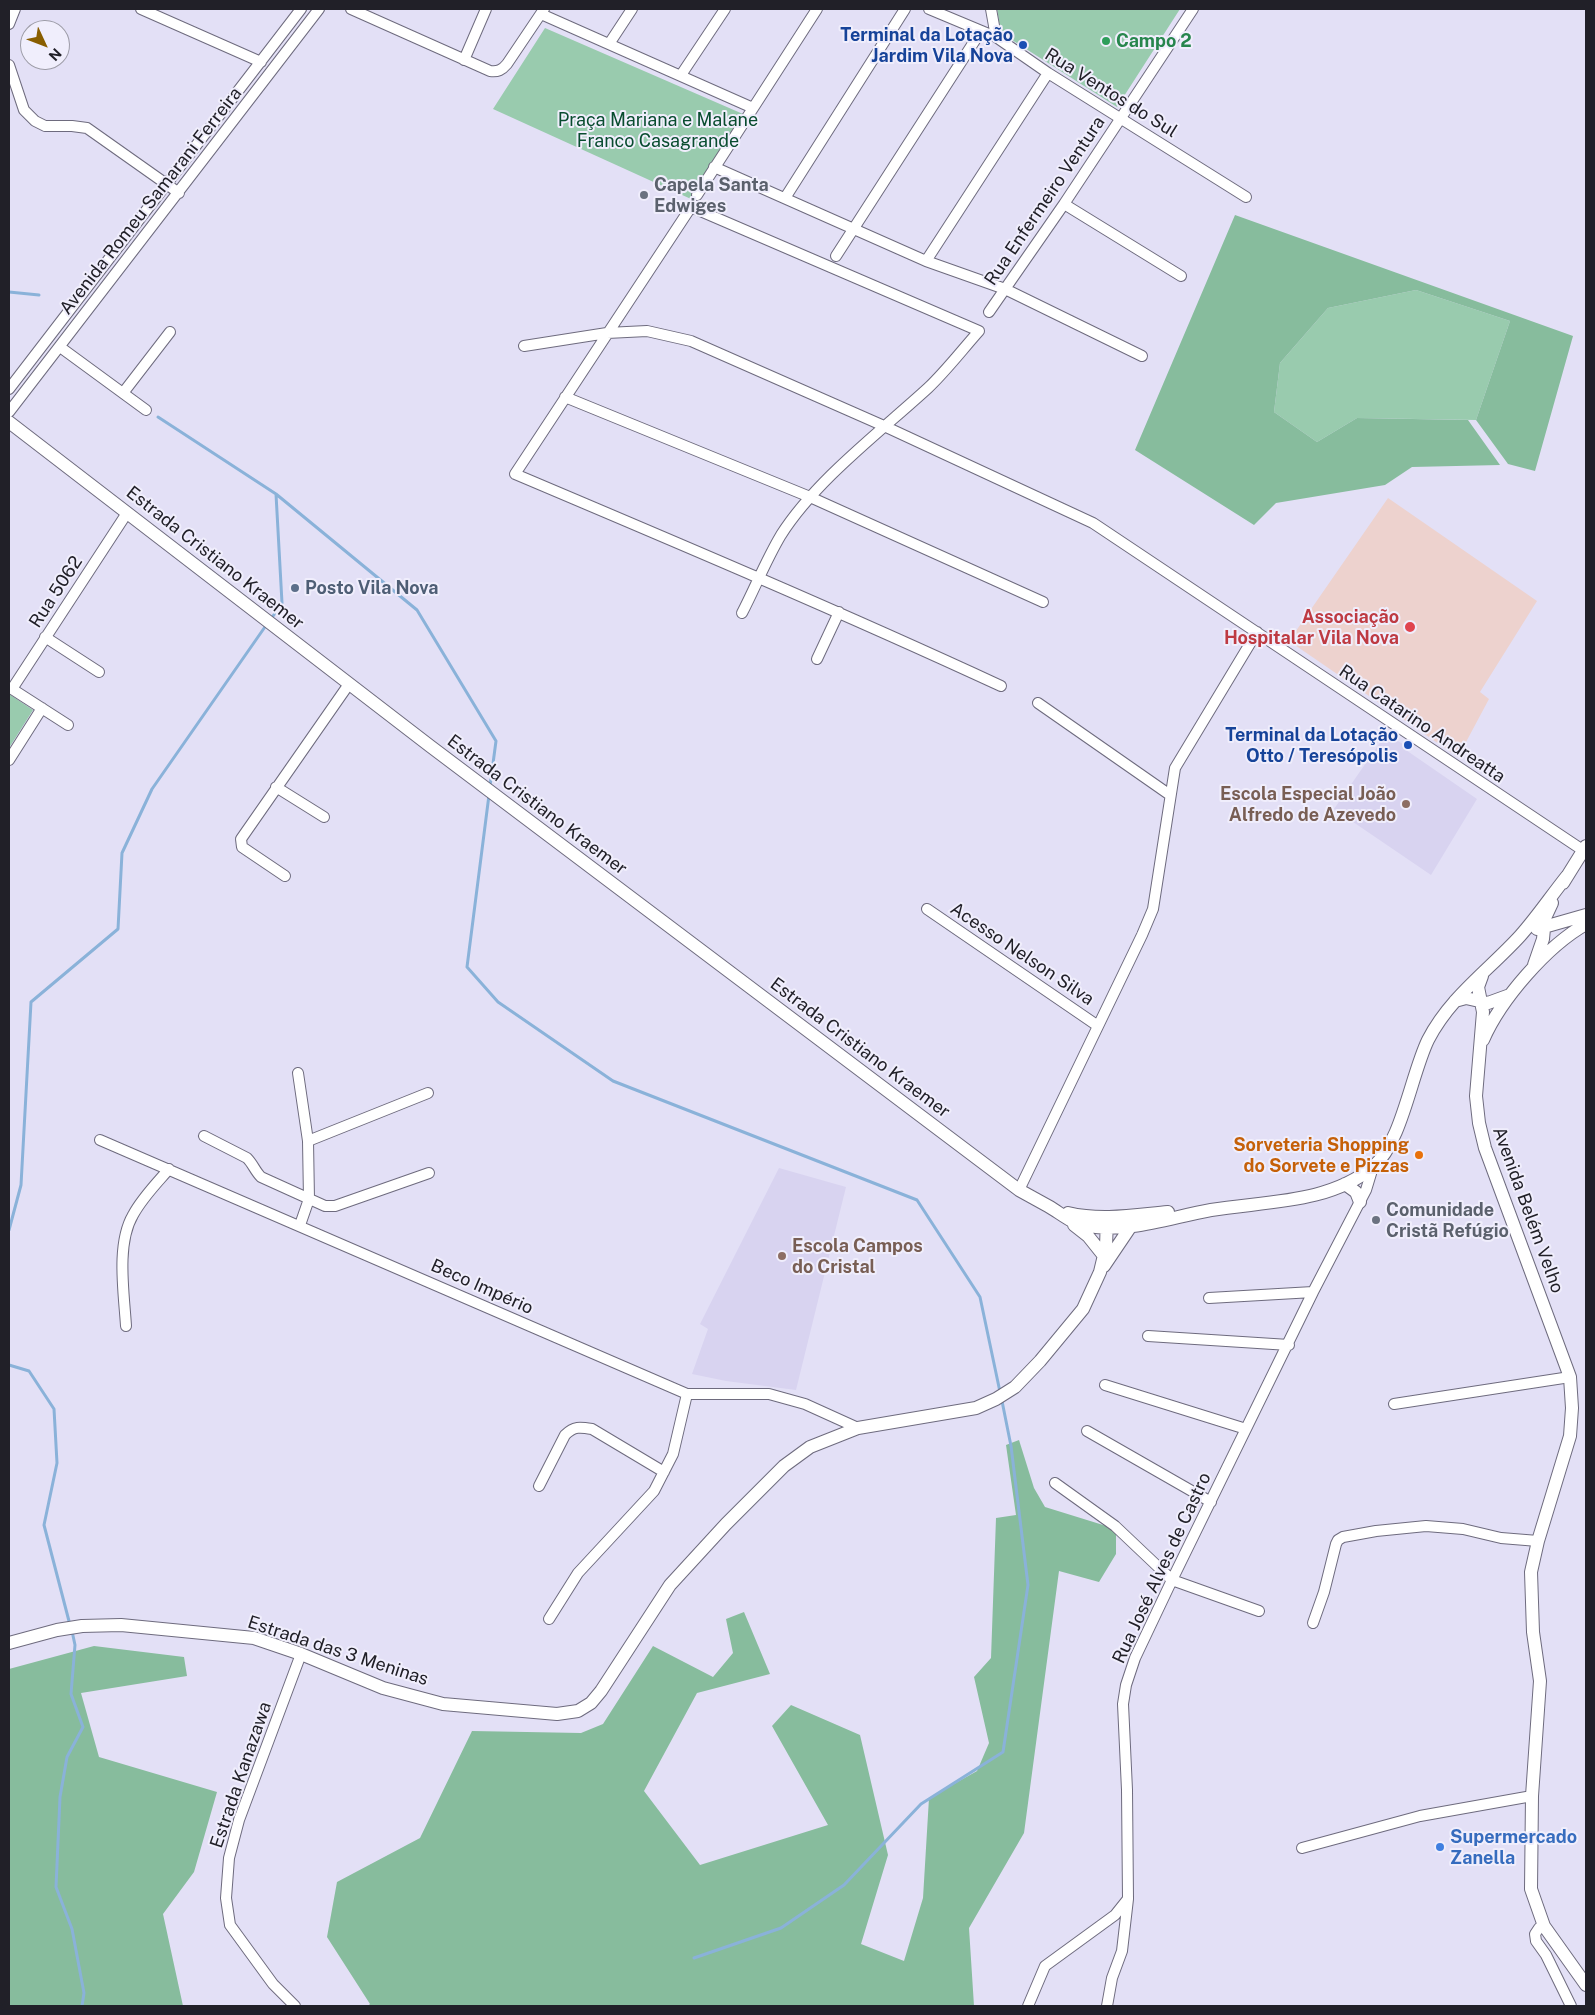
<!DOCTYPE html>
<html>
<head>
<meta charset="utf-8">
<style>
	body { margin:0 }
	#map { position:relative; width:1595px; height:2015px; overflow:hidden; background:#e3e0f6; font-family:"Public Sans",sans-serif }
	canvas { display:block }
	.frame { position:absolute; inset:0; border:10px solid #212028; pointer-events:none }
	.north { position:absolute; left:20px; top:20px; width:50px; height:50px; box-sizing:border-box; background:#f0eefc; border:1px solid #9d9ca7; border-radius:50%; rotate:133deg; font-size:14px; font-weight:700; line-height:20px; text-align:center; color:#212028 }
	.north::after { content:''; display:block; margin:auto; width:18px; height:22px; background:#895e00; clip-path:polygon(50% 0,100% 100%,50% 72%,0 100%) }
</style>
</head>
<body>
<div id="map">
<canvas width="1595" height="2015"></canvas>
<div class="frame"></div>
<div class="north">N</div>
</div>
<script>
const ctx = document.querySelector('canvas').getContext('2d');
ctx.lineJoin = 'round';
function fill(path, color) { ctx.fillStyle = color; ctx.fill(path, 'evenodd'); }
function trace(path, color, width, dash) { ctx.strokeStyle = color; ctx.lineWidth = width; ctx.lineCap = dash ? 'butt' : 'round'; ctx.setLineDash(dash || []); ctx.stroke(path); }
function write(font, color, halo, rows, align = 'center') {
  ctx.font = font + ' "Public Sans",sans-serif'; ctx.lineWidth = 4; ctx.setLineDash([]); ctx.textBaseline = 'middle'; ctx.strokeStyle = halo; ctx.fillStyle = color; for (const [text, x, y, turn = 0] of rows) {
    ctx.save(); ctx.translate(x, y); ctx.rotate((+turn || 0) * Math.PI / 180); ctx.textAlign = isNaN(turn) ? turn : align; if (halo) ctx.strokeText(text, 0, 0); ctx.fillText(text, 0, 0); ctx.restore();
  }
}
fill(new Path2D(`
	M1386,734L1403,744V748L1477,799L1431,875L1334,809Z
	M779,1168L846,1187L796,1390L726,1381L692,1374L708,1329L700,1324Z`), '#d8d3f0');
fill(new Path2D(`
	M1388,498L1537,601L1480,692L1489,699L1458,757L1289,641Z`), '#edd2ce');
fill(new Path2D(`
	M997,9H1180L1117,107L1001,33Z
	M545,28L743,114L691,199L493,109Z
	M1416,290L1510,321L1476,420L1357,418L1317,442L1274,412L1280,363L1328,308Z
	M9,694L33,710L9,748Z`), '#99cbae');
fill(new Path2D(`
	M1235,215L1573,336L1535,471L1508,464L1476,420L1510,321L1416,290L1328,308L1280,363L1274,412L1317,442L1357,418L1468,420L1500,465L1412,467L1385,485L1276,503L1254,525L1135,450Z
	M1019,1440L1034,1488L1045,1507L1116,1529V1554L1099,1582L1059,1571L1024,1833L969,1928L974,2006H368L370,2004L327,1937L337,1882L420,1838L472,1731L581,1733L603,1724L653,1646L713,1677L733,1653L726,1619L744,1612L770,1674L697,1693L644,1791L700,1865L828,1825L772,1726L791,1705L860,1735L888,1855L861,1944L904,1961L923,1898L929,1798L977,1771L989,1743L974,1677L991,1658L996,1518L1016,1515L1006,1445Z
	M94,1646L184,1657L187,1676L81,1693L99,1757L217,1792L194,1872L163,1914L183,2006H9V1669Z`), '#87bc9d');
trace(new Path2D(`
	M9,292L39,295
	M158,417L276,494L417,610L496,741L490,786
	M271,619L282,603L276,494
	M489,795L467,967L498,1002L613,1081L917,1200L980,1297L1000,1392
	M9,1230L21,1185L31,1002L118,929L122,853L152,789L267,624
	M9,1365L29,1371L54,1409L57,1463L44,1525L70,1625
	M72,1631L75,1645L71,1694L83,1727L67,1757L60,1797L56,1887L72,1929L84,1993L82,2006
	M694,1958L781,1928L844,1885L921,1804L1003,1752L1028,1585L1011,1446L1002,1401`), '#8ab2d9', 3);
const minor = new Path2D(`
	M141,9L261,62
	M351,9L490,71C498,72 502,70 507,64L544,9
	M929,9L996,37L1048,73L1246,197
	M991,9L996,37
	M541,14L753,108
	M9,24L15,9
	M609,44L632,9
	M464,60L486,9
	M9,65L24,110L35,121L45,126H72L87,128L179,193
	M681,75L725,9
	M714,167L926,261L1005,289L1142,356
	M697,195L817,9
	M785,198L905,9
	M1064,204L1181,276
	M836,256L981,31
	M926,261L1048,73
	M989,312L1064,204L1193,9
	M524,346L607,333L647,331L691,341L884,426L1093,523L1584,851
	M60,347L146,410
	M9,389L301,9
	M123,393L170,332
	M565,397L810,497L1043,602
	M9,412L319,9
	M742,613C755,588 766,560 781,535C816,480 880,432 928,388C946,371 962,350 979,331L691,207L515,474C678,543 841,612 1001,686
	M45,637L99,672
	M817,659L839,612
	M1038,703L1170,795
	M68,725L12,689L127,513
	M9,760L42,708
	M276,787L324,817
	M285,876L242,847L241,839L349,684
	M927,909L1098,1026
	M298,1073L308,1141L309,1199L300,1225
	M204,1136L247,1158C253,1164 255,1171 261,1177L325,1206H335L429,1173
	M100,1140L687,1394H769L805,1404L858,1428
	M308,1141L428,1093
	M1019,1190L1142,935L1153,909L1175,768L1257,632
	M1209,1298L1313,1292
	M126,1326C124,1293 116,1244 133,1215C142,1198 156,1184 169,1169
	M1148,1336L1289,1345
	M1105,1385L1246,1429
	M1394,1404L1570,1377
	M1087,1431L1211,1502
	M1055,1483L1115,1526L1172,1580L1259,1611
	M539,1486L565,1435C574,1426 580,1427 592,1429L664,1472
	M549,1619L578,1573L654,1491L673,1454L687,1394
	M1313,1623L1324,1592L1336,1544L1338,1540L1343,1537L1376,1531L1426,1526L1463,1529L1501,1538L1538,1541
	M1302,1848L1420,1816L1532,1796
	M1544,1926L1539,1928L1535,1934L1536,1941L1546,1955L1571,2006
	M295,2006L273,1984L230,1925L226,1898L229,1858L239,1820L301,1654
	M1028,2006L1045,1966L1115,1915L1127,1900
	M1107,2006L1112,1978L1122,1951L1128,1899L1127,1790L1123,1704L1126,1685L1135,1658L1172,1580L1313,1292L1366,1190L1373,1167`);
const major = new Path2D(`
	M9,422L430,746L1019,1190C1028,1195 1039,1201 1048,1206C1062,1214 1072,1224 1088,1226C1129,1233 1171,1217 1211,1210C1265,1201 1328,1204 1373,1167C1402,1142 1411,1075 1428,1040C1450,997 1489,970 1520,936C1537,917 1551,896 1567,876
	M1563,883L1586,846
	M1537,929L1586,915
	M1534,965L1543,939L1545,918L1552,903
	M1482,976L1478,987L1483,1012L1476,1096L1479,1123L1485,1148L1570,1377L1572,1408L1570,1436L1538,1541L1531,1572L1533,1632L1540,1681L1532,1796L1531,1889L1544,1926L1586,1985
	M1455,1001L1466,998L1488,1003L1510,995
	M1483,1040C1501,999 1547,946 1586,924
	M1345,1184L1356,1192L1360,1202
	M1068,1213C1101,1221 1135,1215 1168,1212
	M1074,1225L1088,1236L1104,1256
	M1104,1266L1131,1226
	M9,1643L57,1630L82,1626L121,1625L254,1638L301,1654L383,1688L443,1704L557,1714L578,1711L591,1703L601,1691L670,1585L726,1524L784,1466L810,1447L858,1428L976,1408L996,1399L1015,1387L1040,1361L1083,1309L1100,1272L1106,1247L1107,1217`);
trace(minor, '#6e6b7e', 12);
trace(major, '#6e6b7e', 14);
trace(minor, '#fff', 10);
trace(major, '#fff', 12);
for (const [x, y, r, color] of [
	[1106,41,5,"#2e9e5b"],
	[1023,45,5,"#1a4fb4"],
	[644,195,5,"#6b7280"],
	[295,588,5,"#5c6f8a"],
	[1410,627,6,"#e0444e"],
	[1408,745,5,"#1a4fb4"],
	[1406,804,5,"#8d6e63"],
	[1419,1155,5,"#e8710a"],
	[1376,1220,5,"#6b7280"],
	[782,1256,5,"#8d6e63"],
	[1440,1847,5,"#3f7fe0"]
]) { const dot = new Path2D(); dot.arc(x, y, r, 0, 2 * Math.PI); ctx.fillStyle = color; ctx.fill(dot); trace(dot, '#f0eefc', 2); }
write('bold 18px', '#164399', '#f0eefc', [
	["Terminal da Lotação",1013,35],
	["Jardim Vila Nova",1013,56],
	["Terminal da Lotação",1398,735],
	["Otto / Teresópolis",1398,756]
], 'right');
write('bold 18px', '#27864d', '#f0eefc', [
	["Campo 2",1116,41]
], 'left');
write('18px', '#212028', '#f0eefc', [
	["Rua Ventos do Sul",1111,93,32],
	["Avenida Romeu Samarani Ferreira",151,201,-52],
	["Rua Enfermeiro Ventura",1045,201,-56],
	["Estrada Cristiano Kraemer",215,558,38],
	["Rua 5062",56,592,-57],
	["Rua Catarino Andreatta",1422,724,34],
	["Estrada Cristiano Kraemer",537,805,37],
	["Acesso Nelson Silva",1022,954,34],
	["Estrada Cristiano Kraemer",860,1048,37],
	["Avenida Belém Velho",1528,1210,70],
	["Beco Império",482,1287,24],
	["Rua José Alves de Castro",1162,1568,-65],
	["Estrada das 3 Meninas",338,1651,18],
	["Estrada Kanazawa",241,1775,-71]
]);
write('18px', '#084c2f', '#f0eefc', [
	["Praça Mariana e Malane",658,120],
	["Franco Casagrande",658,141]
]);
write('bold 18px', '#5b616d', '#f0eefc', [
	["Capela Santa",654,185],
	["Edwiges",654,206],
	["Comunidade",1386,1210],
	["Cristã Refúgio",1386,1231]
], 'left');
write('bold 18px', '#4e5e75', '#f0eefc', [
	["Posto Vila Nova",305,588]
], 'left');
write('bold 18px', '#be3a42', '#f0eefc', [
	["Associação",1399,617],
	["Hospitalar Vila Nova",1399,638]
], 'right');
write('bold 18px', '#785e54', '#f0eefc', [
	["Escola Especial João",1396,794],
	["Alfredo de Azevedo",1396,815],
	["Escola Campos",792,1246,"left"],
	["do Cristal",792,1267,"left"]
], 'right');
write('bold 18px', '#c56008', '#f0eefc', [
	["Sorveteria Shopping",1409,1145],
	["do Sorvete e Pizzas",1409,1166]
], 'right');
write('bold 18px', '#366cbe', '#f0eefc', [
	["Supermercado",1450,1837],
	["Zanella",1450,1858]
], 'left');
</script>
</body>
</html>
